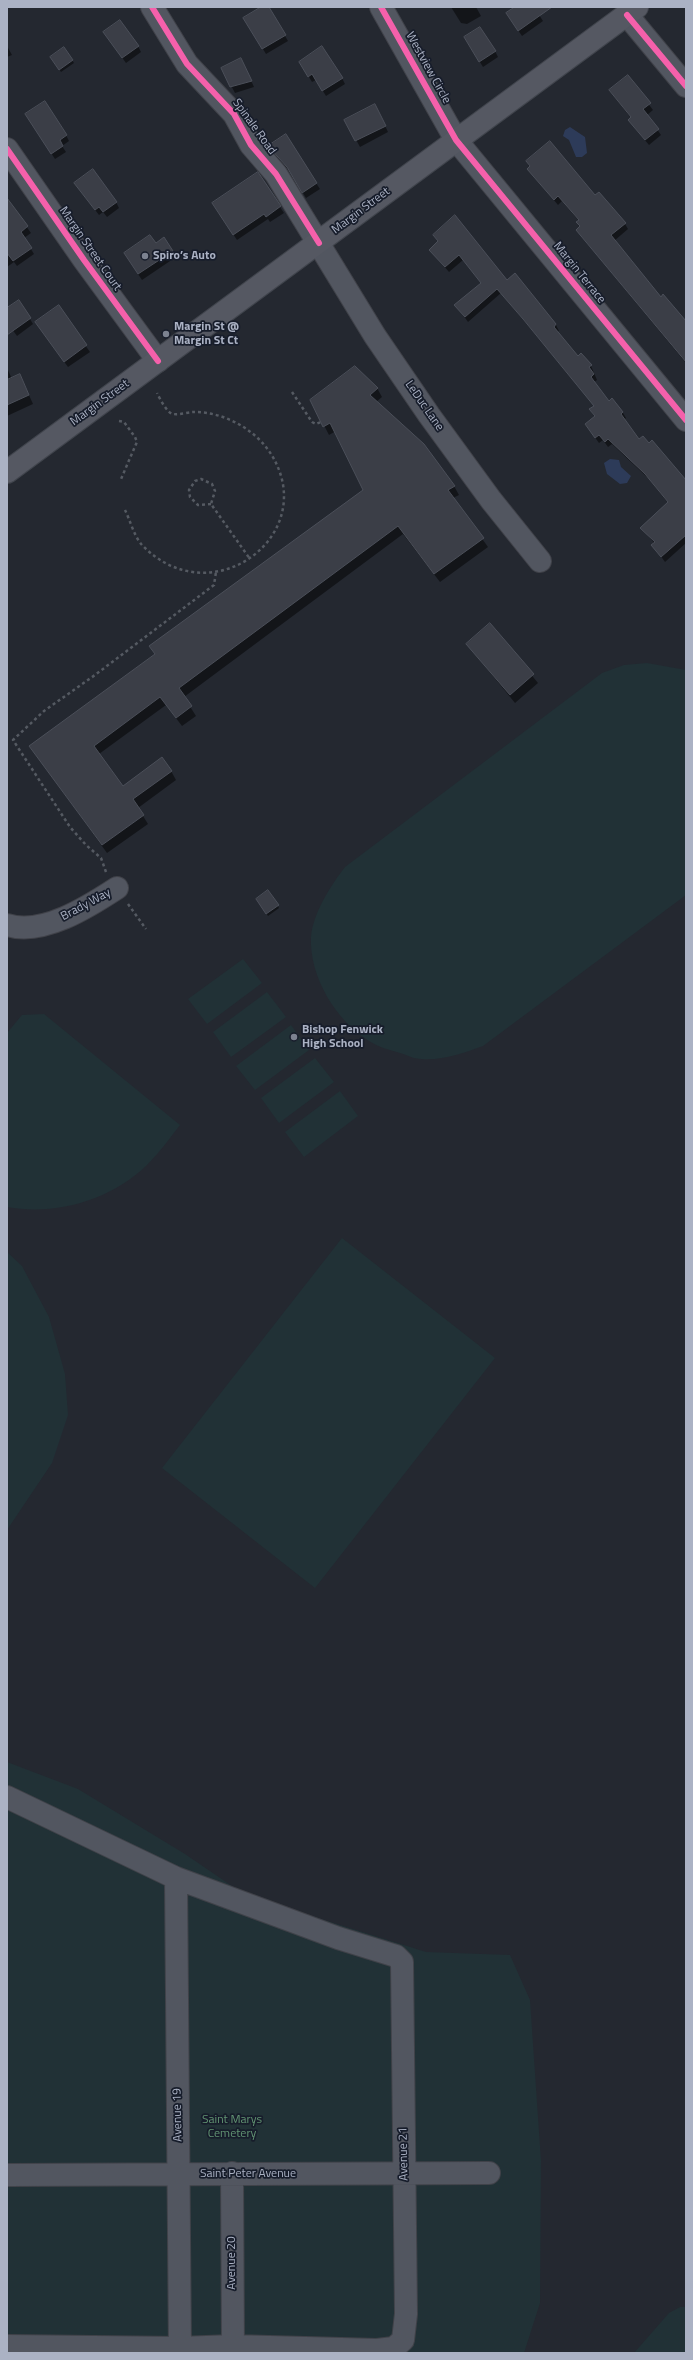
<!DOCTYPE html>
<html>
<head>
<meta charset="utf-8">
<style>
	body { margin:0 }
	#map { position:relative; width:693px; height:2360px; overflow:hidden; background:#242830; font-family:"Titillium Web",sans-serif }
	canvas { display:block }
	.frame { position:absolute; inset:0; border:8px solid #abb2c4; pointer-events:none }
</style>
</head>
<body>
<div id="map">
<canvas width="693" height="2360"></canvas>
<div class="frame"></div>
</div>
<script>
const ctx = document.querySelector('canvas').getContext('2d');
ctx.lineJoin = 'round';
function fill(path, color) { ctx.fillStyle = color; ctx.fill(path, 'evenodd'); }
function trace(path, color, width, dash) { ctx.strokeStyle = color; ctx.lineWidth = width; ctx.lineCap = dash ? 'butt' : 'round'; ctx.setLineDash(dash || []); ctx.stroke(path); }
function write(font, color, halo, rows, align = 'center') {
  ctx.font = font + ' "Titillium Web",sans-serif'; ctx.lineWidth = 3.5; ctx.setLineDash([]); ctx.textBaseline = 'middle'; ctx.strokeStyle = halo; ctx.fillStyle = color; for (const [text, x, y, turn = 0] of rows) {
    ctx.save(); ctx.translate(x, y); ctx.rotate((+turn || 0) * Math.PI / 180); ctx.textAlign = isNaN(turn) ? turn : align; if (halo) ctx.strokeText(text, 0, 0); ctx.fillText(text, 0, 0); ctx.restore();
  }
}
fill(new Path2D(`
	M647,663L686,670V895L483,1046C464,1053 441,1061 421,1059C414,1059 407,1055 400,1053C390,1050 378,1047 369,1041C336,1021 309,976 311,937C313,913 331,885 345,867L602,673L624,665Z
	M243,959L262,983L207,1024L188,999Z
	M267,992L286,1017L231,1057L213,1032Z
	M44,1014L180,1125C170,1138 159,1153 147,1165C111,1200 56,1216 7,1207V1033L22,1015Z
	M291,1025L309,1050L255,1090L236,1066Z
	M315,1058L334,1082L279,1123L261,1098Z
	M340,1091L358,1116L304,1157L285,1132Z
	M342,1238L495,1358L315,1588L162,1468Z
	M7,1252L22,1266L49,1317L65,1374L68,1415L52,1463L7,1530Z
	M7,1762L78,1789L185,1854L245,1895L426,1952L510,1955L530,2000L541,2161L540,2303L524,2353H7Z
	M680,2307H686V2353H634L669,2313Z`), '#213136');
fill(new Path2D(`
	M570,127L585,137L587,153L582,157H576L569,140L563,136L565,130Z
	M610,459L619,460L621,467L631,476L627,483L620,484L607,474L604,463Z`), '#2d3b59');
fill(new Path2D(`
	M263,7H268L288,41L266,54L244,18Z
	M451,7H476L481,16L467,24L461,23Z
	M516,7H534L543,21L522,36L507,14Z
	M108,38L138,46L141,52L126,63Z
	M465,38L495,51L498,57L483,67Z
	M7,46L12,55L7,57Z
	M64,48L74,63L61,72L53,60Z
	M300,62L342,78L345,84L326,96L316,80L312,82Z
	M244,65L254,87L235,93L222,68Z
	M628,77L653,110L647,115L661,135L649,145L633,126L629,120L631,118L610,91Z
	M378,111L388,132L360,147L346,121Z
	M30,120L66,135L69,141L62,146L66,152L55,159Z
	M269,146L316,183L320,189L306,198L291,173Z
	M527,161L595,197L625,224L628,229L614,241L661,298L686,322V363L581,236L578,222L579,221L562,201L558,205L532,174Z
	M258,174L284,213L270,222L268,219L237,240L213,204Z
	M79,189L116,202L119,208L107,217L103,212L99,215Z
	M7,200L31,233L24,238L34,254L17,266L14,262L7,267Z
	M434,235L507,281L514,275L556,325L559,331L557,332L578,357L591,366L597,380L594,382L609,402L612,400L623,413L626,418L624,420L639,441L649,444L652,441L686,481V543L665,562L653,545L655,544L642,528L668,503L649,479L612,444L608,447L603,440L599,443L586,425L595,417L590,410L595,406L501,293L468,322L456,305L481,283L463,260L449,272L430,250L438,242Z
	M164,239L176,257L142,280L128,259Z
	M58,307L90,352L68,367L36,323Z
	M7,310L30,319L33,324L17,336L7,322Z
	M7,368L12,379L24,384L33,404L7,416Z
	M377,388L382,397L376,402L454,486L459,495L453,498L488,547L440,582L403,534L184,697L196,716L182,726L166,705L99,754L123,787L171,771L176,780L138,808L148,824L107,853L30,746L155,654L150,646L364,490L336,431L329,435L311,400Z
	M490,624L538,683L515,703L467,644Z
	M259,902L278,906L279,908L268,916Z`), '#0007');
const building = new Path2D(`
	M261,7H269L286,35L262,49L243,18Z
	M515,7H552L518,31L506,13Z
	M120,20L139,46L122,58L103,32Z
	M480,27L496,51L479,62L464,37Z
	M322,46L343,78L322,91L312,74L308,77L299,62Z
	M64,47L73,60L59,70L50,57Z
	M241,58L252,81L230,87L221,68Z
	M628,75L651,103L643,109L659,129L645,140L628,120L631,117L609,90Z
	M45,101L67,135L60,140L63,146L51,154L25,114Z
	M375,104L386,126L355,141L344,120Z
	M286,134L317,183L302,193L287,167L268,146Z
	M550,141L595,195L599,192L626,223L611,235L661,297L663,294L686,321V362L576,230L580,226L576,222L579,220L558,196L554,200L527,169L530,166L526,161Z
	M93,169L117,202L103,212L99,207L95,210L74,183Z
	M258,172L281,206L266,217L264,214L233,235L212,203Z
	M7,198L28,226L21,232L32,248L13,261L7,253Z
	M455,215L507,280L515,273L556,324L554,327L578,356L581,353L592,365L589,367L594,374L591,377L609,401L612,398L623,412L621,414L639,439L643,436L649,443L652,440L686,480V535L661,557L651,545L655,542L640,528L668,502L645,474L608,439L605,442L599,435L595,438L585,424L595,416L589,409L594,406L523,319L497,289L465,317L454,305L481,283L459,255L445,267L429,250L438,241L433,235Z
	M150,235L156,243L164,237L173,251L138,274L124,253Z
	M19,300L31,318L7,335V308Z
	M59,305L87,345L64,362L35,322Z
	M355,366L378,388L370,395L424,444L455,486L448,490L484,538L434,574L398,526L179,688L192,706L176,718L160,697L94,746L123,786L162,757L172,771L133,799L144,815L102,845L29,746L155,654L149,646L363,490L330,423L323,427L310,400Z
	M20,374L29,395L7,405V380Z
	M490,623L534,674L510,695L466,644Z
	M268,890L279,905L266,914L256,899Z`);
fill(building, '#3b3e47');
trace(building, '#4b4f59', 1);
const minor = new Path2D(`
	M152,7L187,64L234,114L251,145L276,174L375,336L429,415L491,500L540,561
	M381,7L456,140L686,420
	M627,15L686,86
	M7,149L84,260L158,361
	M7,925C43,936 88,907 117,888
	M7,1797L176,1878L338,1938L396,1956L402,1962L406,2314L403,2340L394,2348L377,2350L233,2346L180,2348L7,2346
	M176,1878L180,2353
	M232,2173L233,2353
	M7,2175L489,2173`);
const major = new Path2D(`
	M7,472L637,7`);
trace(minor, '#404249', 24);
trace(major, '#41454d', 24);
trace(new Path2D(`
	M292,392L312,422L316,424L321,422
	M119,421L124,422L135,437L137,442L121,479
	M211,504L198,505L190,497L189,490L195,481L201,479L212,484L215,491L211,504L250,559
	M125,510C130,520 134,536 142,545C211,617 322,535 271,454C255,429 224,412 194,412C188,412 180,415 173,414C167,413 160,399 157,393
	M106,872L101,858L86,845L70,827L13,740L44,711L95,675L214,585L216,572
	M128,904L146,929`), '#555a62', 2.5, [3, 3]);
trace(minor, '#525660', 22);
trace(major, '#555862', 22);
trace(new Path2D(`
	M152,7L187,64L234,114L251,145L276,174L319,243
	M381,7L456,140L686,420
	M627,15L686,86
	M7,149L84,260L158,361`), '#f560ab', 6);
for (const [x, y, r, color] of [
	[145,256,4,"#7c8290"],
	[166,334,4,"#7c8290"],
	[294,1037,4,"#7c8290"]
]) { const dot = new Path2D(); dot.arc(x, y, r, 0, 2 * Math.PI); ctx.fillStyle = color; ctx.fill(dot); trace(dot, '#171d2b', 1.5); }
write('12px', '#abb2c4', '#171d2b', [
	["Westview Circle",428,68,61],
	["Spinale Road",254,127,54],
	["Margin Street",361,211,-37],
	["Margin Street Court",90,249,55],
	["Margin Terrace",579,273,51],
	["Margin Street",100,403,-36],
	["LeDuc Lane",424,406,55],
	["Brady Way",86,905,-28],
	["Avenue 19",178,2115,-91],
	["Avenue 21",404,2154,-91],
	["Saint Peter Avenue",248,2174],
	["Avenue 20",232,2263,-90]
]);
write('bold 12px', '#abb2c4', '#171d2b', [
	["Spiro’s Auto",153,256],
	["Margin St @",174,327],
	["Margin St Ct",174,341],
	["Bishop Fenwick",302,1030],
	["High School",302,1044]
], 'left');
write('12px', '#629573', '#171d2b', [
	["Saint Marys",232,2120],
	["Cemetery",232,2134]
]);
</script>
</body>
</html>
